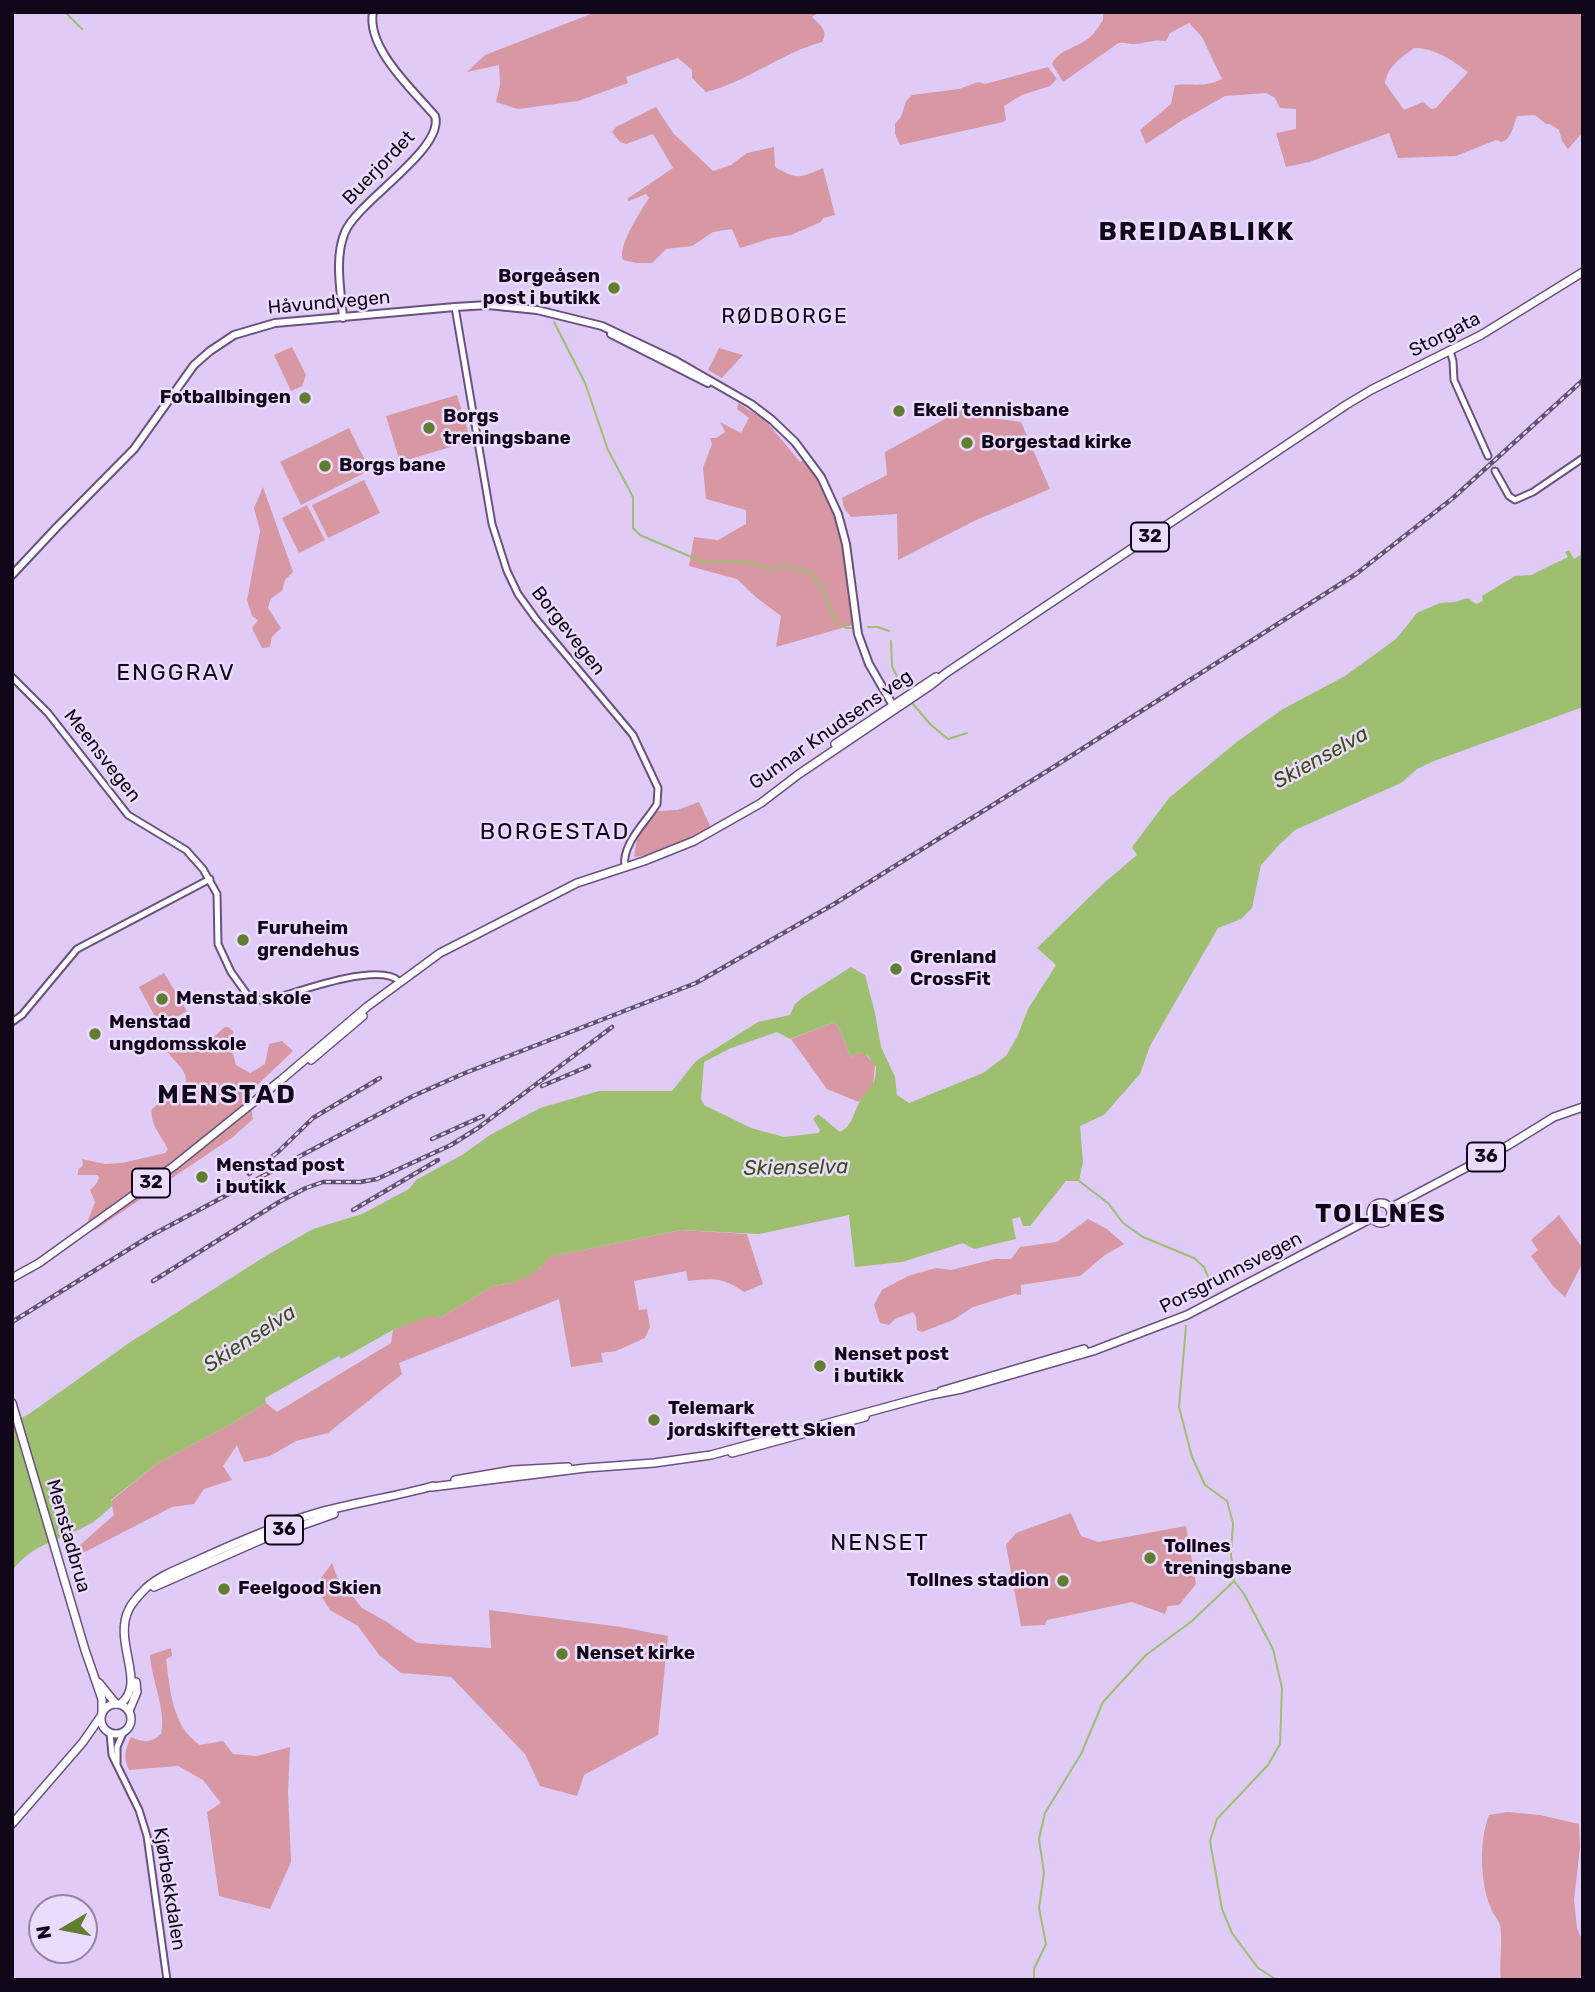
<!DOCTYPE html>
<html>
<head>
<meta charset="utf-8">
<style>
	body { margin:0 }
	#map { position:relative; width:1595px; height:1992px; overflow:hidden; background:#e0cbf7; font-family:Rubik,sans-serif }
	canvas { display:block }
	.frame { position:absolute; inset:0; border:14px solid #100719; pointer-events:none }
	.north { position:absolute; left:28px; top:1894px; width:70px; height:70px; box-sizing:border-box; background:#ebdbfc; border:2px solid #9386a1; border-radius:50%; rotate:260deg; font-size:19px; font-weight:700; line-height:28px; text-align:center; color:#100719 }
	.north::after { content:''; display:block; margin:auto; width:24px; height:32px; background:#617d31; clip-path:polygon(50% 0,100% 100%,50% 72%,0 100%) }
</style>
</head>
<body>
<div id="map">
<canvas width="1595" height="1992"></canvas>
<div class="frame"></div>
<div class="north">N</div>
</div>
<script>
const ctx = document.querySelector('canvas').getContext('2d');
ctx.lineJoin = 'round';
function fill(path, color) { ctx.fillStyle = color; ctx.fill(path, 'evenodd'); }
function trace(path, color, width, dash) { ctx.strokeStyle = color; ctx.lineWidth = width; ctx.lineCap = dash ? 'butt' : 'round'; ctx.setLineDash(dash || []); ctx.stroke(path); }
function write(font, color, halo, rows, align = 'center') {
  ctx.font = font + ' Rubik,sans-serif'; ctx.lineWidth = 5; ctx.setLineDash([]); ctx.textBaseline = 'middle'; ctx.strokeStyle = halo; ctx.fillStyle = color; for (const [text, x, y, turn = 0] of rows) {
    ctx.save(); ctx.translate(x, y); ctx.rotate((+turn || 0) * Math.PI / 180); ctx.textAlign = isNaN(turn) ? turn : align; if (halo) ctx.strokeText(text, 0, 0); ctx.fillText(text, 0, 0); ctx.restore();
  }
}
fill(new Path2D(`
	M596,12H819L812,17C820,25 829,31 822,42C781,53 747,82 706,92L692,78V70L678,58L626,77L628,83L578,101L518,109L496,102L500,85L499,65L467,72L485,55Z
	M1103,12H1583V132L1568,149L1562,141L1559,130L1550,124H1546L1535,115L1517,116C1513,126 1512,138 1502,142L1496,140L1456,156L1398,158L1389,133L1309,162L1286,167L1276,133L1296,129V109L1280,108L1275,98L1266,93L1225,96L1181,121L1146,144L1140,130L1171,104L1175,85C1194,83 1203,88 1222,79L1202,37L1189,23L1170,33L1166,41C1154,39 1146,43 1135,44C1128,45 1124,41 1117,44L1063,82L1052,64C1059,49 1077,48 1089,38C1095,33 1099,26 1103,20ZM1414,48C1435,48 1452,60 1468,72L1436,108L1431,109L1423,102L1404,110L1385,83C1387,67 1402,57 1414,48Z
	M1048,67L1057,79L1050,86L1022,95L1004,106L1006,120L1003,122L900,145L895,134V124L901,117L906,101L912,95L959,89L978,82L985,84Z
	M656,107L673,133L713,171L731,165L747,153L774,147L775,167C797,180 800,178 823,168L835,215L823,218L821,222L791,235L772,238L740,248L732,229L713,232L692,246L666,249L652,263H636L623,260C617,246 641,211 649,198L646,194L629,201L627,199L673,168L653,134L626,144L620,142L612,132L616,127Z
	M292,347L306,375L302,386L291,391L274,355Z
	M719,348L743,355L722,378L708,370Z
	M457,395L471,441L400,462L386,416Z
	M738,403L766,421L800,462L808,457L838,514L847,554L856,624L776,647L781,616L757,598L737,579L689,566L694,537L718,540L746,524V510L706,499L703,468L712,444L710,438H716L725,432L720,422L741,433L749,418L737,409Z
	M963,409L983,417L1021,422L1050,489L976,520L898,560L897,514L851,517L844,508L842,498L887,475L885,452Z
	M349,428L370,470L301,505L280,462Z
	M364,480L380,513L328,538L312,505Z
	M263,487L293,572L285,580L282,591L271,598L268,608L281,628L272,637L270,647L262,648L252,628L258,620L252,616L247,600L260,531L254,508Z
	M307,505L325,540L299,553L282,518Z
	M699,802L711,828L664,851L636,857L634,856L637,840L652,815L659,811L677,810Z
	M164,973L187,1011L160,1026L139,987Z
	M835,1022L839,1028L851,1057L859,1052L865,1054L875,1064L873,1085L859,1102L827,1089L791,1039Z
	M225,1027H228L233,1031V1054L236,1065L250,1073L265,1064L269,1044L282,1041L293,1051L249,1093L253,1119L233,1137L95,1230L88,1220L95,1202L90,1190L97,1183L99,1177L97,1175H78V1170L83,1165L82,1159L105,1164L122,1163L165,1153L168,1149C162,1137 149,1123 152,1109L186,1082C187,1068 172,1061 166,1049C173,1036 184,1036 194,1046L208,1042Z
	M1559,1215L1581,1246H1583V1262L1565,1297L1553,1286L1531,1256L1538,1250L1531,1240Z
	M1088,1219L1107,1229L1124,1244L1105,1255L1080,1276L1021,1285V1295L1015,1294L973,1307L953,1320L922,1332L917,1330L916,1317L913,1312L895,1319L889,1325L880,1323L874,1305L882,1290L908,1276L936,1268L951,1270L995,1259H1011L1020,1247L1057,1242Z
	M681,1230L747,1234L763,1284L744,1292C723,1277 713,1278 688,1281L686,1271L634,1281L639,1310L647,1309L650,1327L645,1338L616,1351L601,1353L603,1362L571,1367L559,1299L399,1363L402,1374L328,1433L296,1441L270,1456L244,1462L237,1445L223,1466L232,1480L204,1489L194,1504L172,1507L77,1556L70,1554L114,1515L111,1501L158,1463L224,1428L266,1403L277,1412L391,1343L393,1330L430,1315L442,1317L493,1286L512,1283L530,1274L540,1268L548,1257Z
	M1071,1513L1081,1536L1098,1542L1186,1526L1196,1584L1179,1605L1168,1606L1165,1614L1132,1602L1047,1620L1045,1625L1021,1626L1006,1545L1016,1533Z
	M332,1563L337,1577L362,1608L387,1622L417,1643L491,1648L489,1610L621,1627L668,1636L658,1735L584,1775L577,1796L540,1786L525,1754L451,1677L401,1673L379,1655L358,1626L330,1610L315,1586Z
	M171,1648L172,1656L166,1659C170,1689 172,1727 200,1745L223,1741L233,1754L257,1756L290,1747L288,1791L291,1862L270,1909L219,1896L207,1812L221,1803L203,1780L178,1766L129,1770C123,1757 125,1750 131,1737C143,1742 150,1744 161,1734C167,1712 151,1679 150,1655Z
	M1507,1812L1540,1815L1579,1824L1580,1847L1574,1900L1577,1928L1583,1942V1980H1501C1499,1964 1503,1938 1500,1925C1498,1919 1492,1913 1490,1906C1480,1880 1479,1841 1489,1815Z`), '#d797a3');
fill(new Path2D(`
	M1569,550L1574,559L1581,555L1580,552L1583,550V707L1434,761L1417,769L1401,783L1295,830L1279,845L1261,865L1252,908L1241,919L1218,928L1150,1046L1140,1074L1104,1115L1080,1126L1083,1162L1079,1181H1066L1030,1226H1023L1020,1217L1012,1219L1016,1239L974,1249L963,1243L902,1262L855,1267L849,1215L759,1234L681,1230L549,1257L540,1268L530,1275L512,1283L493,1286L442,1317L430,1316L393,1330L341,1359L339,1356L265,1398L266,1403L224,1428L158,1463L111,1500L112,1506C104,1513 95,1522 86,1526C58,1541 32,1544 12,1571V1423L29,1414L129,1343L264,1257L313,1229L362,1214L409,1189L416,1180L462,1155L490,1135L540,1108L599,1091H672L696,1061L758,1022L790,1015L795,1004L802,998L851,967L865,975L875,1013L881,1047L895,1077L897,1095L909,1103L983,1073L1006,1056L1017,1037L1028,1009L1056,965L1037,948L1104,883L1137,855L1132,847L1169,798L1238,741L1283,709L1345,676L1396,639L1417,613L1440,603L1455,602L1468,598L1476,604L1483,601L1482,596L1515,576L1531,575L1568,557L1565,552ZM835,1022L839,1028L851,1057L859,1052L868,1056L876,1067C876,1089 867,1087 859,1103C853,1114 852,1126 840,1132L818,1114L813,1119L820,1130L819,1133L784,1137L751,1128L704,1105L701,1099L704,1062L731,1048L777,1032L790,1039Z`), '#9ebe70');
trace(new Path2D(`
	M65,12L82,29
	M554,322L585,383L608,450L633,497V528L640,535L703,562L742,561L771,569L785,566L809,572L820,583L836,622L846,628H852
	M868,627H878L889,631
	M891,641L892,666L903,689
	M912,703L931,725L948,739L967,733
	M1079,1181L1108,1203L1123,1223L1143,1237L1194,1258L1204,1267L1209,1279
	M1186,1326L1179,1407L1192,1457L1205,1485L1227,1501L1233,1523L1231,1555L1234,1581L1244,1594L1273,1649L1282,1688L1280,1744L1268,1765L1217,1819L1210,1841L1222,1909L1232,1933L1258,1968L1277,1980
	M1034,1980V1969L1046,1944L1039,1908L1044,1873L1039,1839L1045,1813L1081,1754L1103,1702L1146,1655L1192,1621L1233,1582`), '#9ebe70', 2);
const tertiary = new Path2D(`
	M455,307L492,524L507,571L518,594L536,619L633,735L658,788L657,804C647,821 621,844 625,867
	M1450,351L1453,361L1454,380L1488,456
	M1495,471L1509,496L1515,500L1533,492L1583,458
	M12,677L48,713L128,815L186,850L203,869L217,894L218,944L231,972L249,997L260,1000L274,999C299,991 379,962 399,981
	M12,1022L22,1015L77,949L210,879
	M110,1733L112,1755L139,1810L147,1836L167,1980
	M117,1763V1747L123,1733`);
const secondary = new Path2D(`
	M343,318C341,291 334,258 345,232C358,201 445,149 435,116C413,90 366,48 373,12
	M611,334L708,383
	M12,575L56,528L134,449L194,365L210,351L234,335L275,323L455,307L488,305L537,310L602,326L676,361L751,404L772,420L795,442L821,477L838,514L846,544L858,634L869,664L895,709`);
const primary = new Path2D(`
	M835,744L936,677
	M311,1060L363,1016
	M12,1278L39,1263L174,1166L281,1080L368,1006L440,953L577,883L644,861L694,841L761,803L799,774L931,685L946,673L1346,405L1371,390L1481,335L1583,272
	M12,1403L85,1650L102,1699V1713
	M99,1683L116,1704`);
const trunk = new Path2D(`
	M1371 1213a10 10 0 1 1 20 0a10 10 0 1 1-20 0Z
	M1390,1208L1507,1146L1554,1117L1583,1107
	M941,1391L1084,1349
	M732,1453L865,1417
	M455,1480L513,1470L568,1467
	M432,1487L586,1468L654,1463L711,1455L931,1395L962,1389L1093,1351L1187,1315L1372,1218
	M154,1587L263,1539L334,1514
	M101 1719a15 15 0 1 1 30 0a15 15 0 1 1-30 0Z
	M120,1704C148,1684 112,1642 129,1609C133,1601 140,1594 146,1588C160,1575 181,1568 198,1560C235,1543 274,1526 313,1514C352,1503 394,1497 433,1486
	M129,1711L137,1692L136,1682
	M12,1824L83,1742L101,1716`);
trace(tertiary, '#6a5181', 9);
trace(secondary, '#6a5181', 10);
trace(primary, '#6a5181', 10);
trace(trunk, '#6a5181', 10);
trace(tertiary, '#fff', 5);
trace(secondary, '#fff', 6);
trace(primary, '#fff', 7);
trace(trunk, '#fff', 7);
const rail = new Path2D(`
	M542,1086L589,1066
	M432,1139L483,1116
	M249,1174L278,1152L313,1118L380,1078
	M353,1210L438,1160
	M153,1281L279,1202L306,1188L323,1182H360L377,1179L451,1145L478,1128L612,1027
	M12,1322L150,1236L413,1096L465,1073L696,983L834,904L1052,768L1356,574L1453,498L1583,380`);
trace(rail, '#61536f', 4.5);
trace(rail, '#ebdbfc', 2, [5]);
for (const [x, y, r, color] of [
	[614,288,7,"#617d31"],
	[305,398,7,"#617d31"],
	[899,411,7,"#617d31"],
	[429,428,7,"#617d31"],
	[967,443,7,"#617d31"],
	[325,466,7,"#617d31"],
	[243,940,7,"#617d31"],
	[896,969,7,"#617d31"],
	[162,999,7,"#617d31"],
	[95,1034,7,"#617d31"],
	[202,1177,7,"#617d31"],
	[820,1366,7,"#617d31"],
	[654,1420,7,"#617d31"],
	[1150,1558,7,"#617d31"],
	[1063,1581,7,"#617d31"],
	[224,1589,7,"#617d31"],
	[562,1654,7,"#617d31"]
]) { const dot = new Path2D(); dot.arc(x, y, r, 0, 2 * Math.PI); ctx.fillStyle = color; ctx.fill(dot); trace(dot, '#ebdbfc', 2.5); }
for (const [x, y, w] of [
	[1150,537,38],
	[1486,1157,38],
	[151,1183,38],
	[284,1530,38]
]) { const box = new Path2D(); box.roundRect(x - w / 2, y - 14.5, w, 29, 5); ctx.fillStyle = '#ebdbfc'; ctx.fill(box); trace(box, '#100719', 2); }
write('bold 18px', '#100719', null, [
	["32",1150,537],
	["36",1486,1157],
	["32",151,1183],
	["36",284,1530]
]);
write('19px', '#100719', '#ebdbfc', [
	["Buerjordet",379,168,-46],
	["Håvundvegen",329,303,-5],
	["Storgata",1445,335,-27],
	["Borgevegen",568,631,52],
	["Gunnar Knudsens veg",831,730,-35],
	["Meensvegen",102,756,52],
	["Porsgrunnsvegen",1231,1273,-27],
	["Menstadbrua",68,1536,74],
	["Kjørbekkdalen",169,1889,81]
]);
write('bold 19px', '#100719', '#ebdbfc', [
	["Borgeåsen",600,277,"right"],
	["post i butikk",600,299,"right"],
	["Fotballbingen",291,398,"right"],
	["Ekeli tennisbane",913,411],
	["Borgs",443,417],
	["treningsbane",443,439],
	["Borgestad kirke",981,443],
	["Borgs bane",339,466],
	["Furuheim",257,929],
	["grendehus",257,951],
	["Grenland",910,958],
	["CrossFit",910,980],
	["Menstad skole",176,999],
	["Menstad",109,1023],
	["ungdomsskole",109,1045],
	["Menstad post",216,1166],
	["i butikk",216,1188],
	["Nenset post",834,1355],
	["i butikk",834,1377],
	["Telemark",668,1409],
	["jordskifterett Skien",668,1431],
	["Tollnes",1164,1547],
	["treningsbane",1164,1569],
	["Tollnes stadion",1049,1581,"right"],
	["Feelgood Skien",238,1589],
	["Nenset kirke",576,1654]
], 'left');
ctx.letterSpacing = '2px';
write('21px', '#100719', '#ebdbfc', [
	["RØDBORGE",785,317]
]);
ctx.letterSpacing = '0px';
write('italic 21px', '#3a4e16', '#ebdbfc', [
	["Skienselva",1321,758,-29],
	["Skienselva",796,1168,-1],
	["Skienselva",250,1339,-33]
]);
ctx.letterSpacing = '2px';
write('23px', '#100719', '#ebdbfc', [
	["ENGGRAV",176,673],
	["BORGESTAD",555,832],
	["NENSET",880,1543]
]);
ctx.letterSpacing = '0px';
ctx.letterSpacing = '2px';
write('bold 26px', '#100719', '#ebdbfc', [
	["BREIDABLIKK",1197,232],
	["MENSTAD",227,1095],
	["TOLLNES",1381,1214]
]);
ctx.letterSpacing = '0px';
</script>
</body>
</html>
